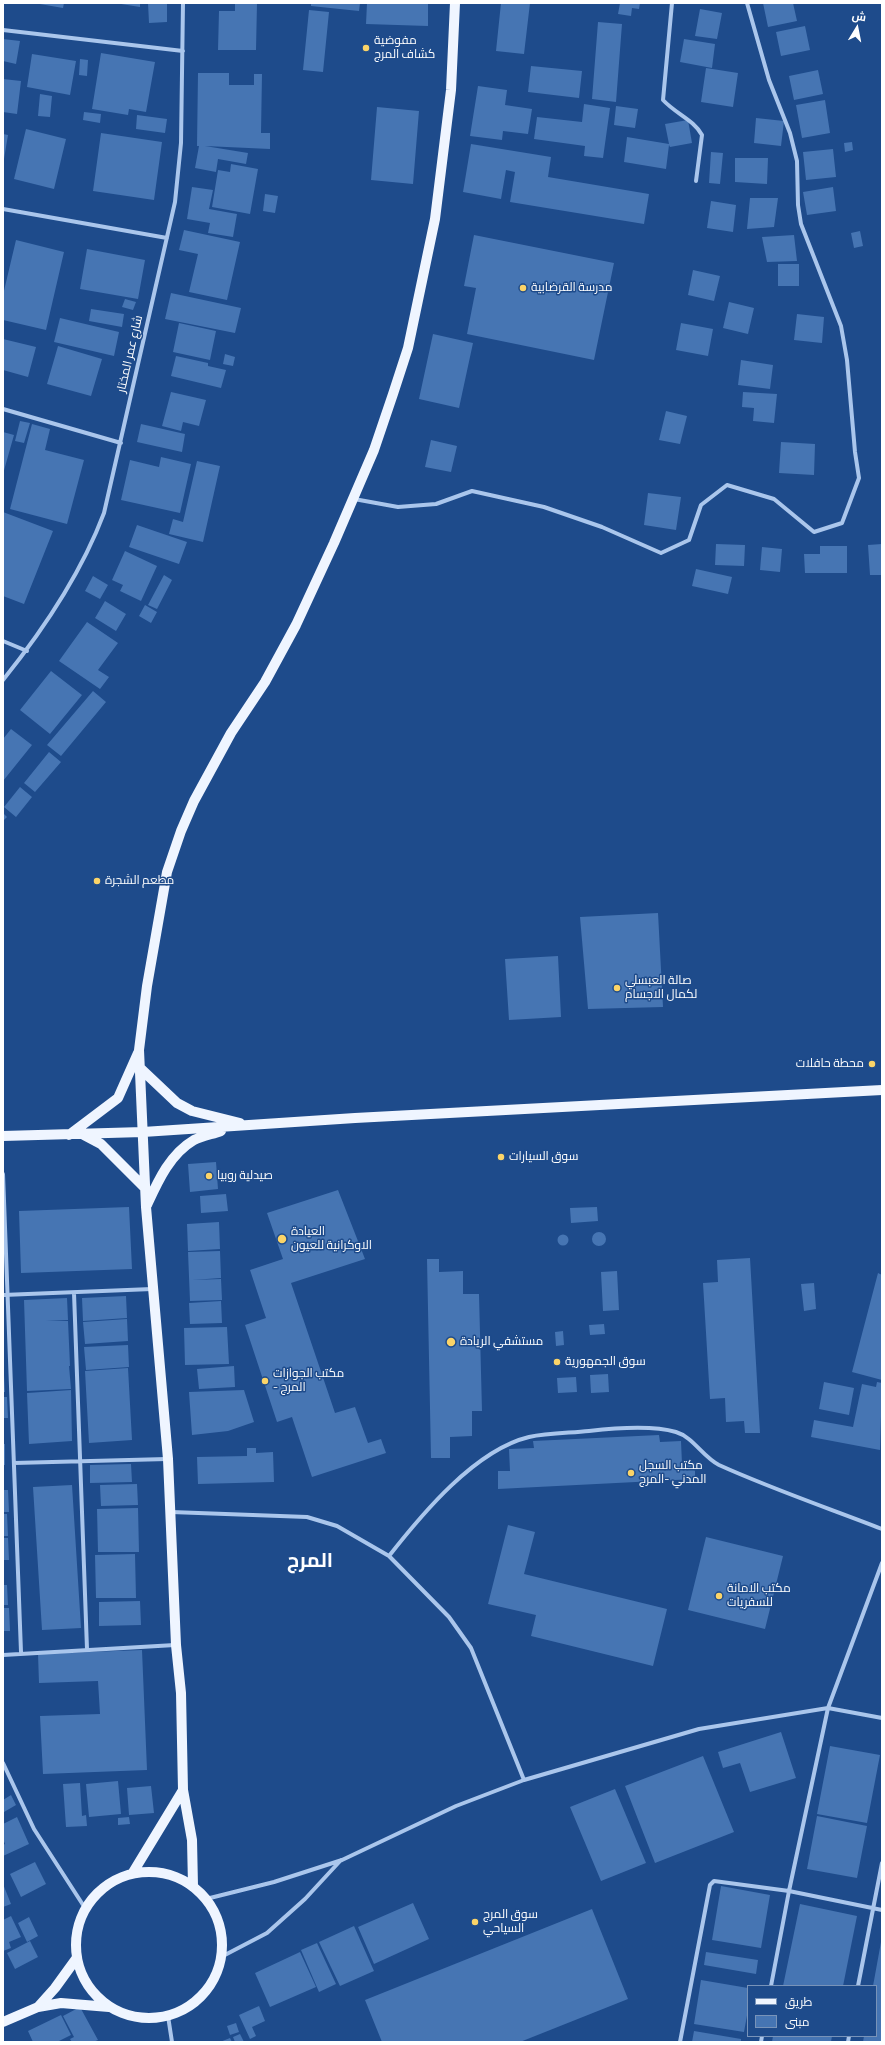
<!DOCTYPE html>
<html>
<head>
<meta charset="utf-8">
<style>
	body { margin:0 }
	#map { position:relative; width:885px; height:2045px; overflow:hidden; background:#1e4b8b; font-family:Manrope,Cairo,sans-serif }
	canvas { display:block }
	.frame { position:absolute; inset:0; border:4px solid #fff; pointer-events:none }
	.legend { position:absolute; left:747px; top:1985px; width:130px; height:52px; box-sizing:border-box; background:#1e4b8b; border:1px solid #7893b9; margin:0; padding:5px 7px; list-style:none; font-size:12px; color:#fff }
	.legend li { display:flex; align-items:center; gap:8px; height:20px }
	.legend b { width:20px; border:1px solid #7893b9 }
	.north { position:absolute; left:837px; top:8px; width:40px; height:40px; -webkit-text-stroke:3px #1e4b8b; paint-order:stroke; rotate:10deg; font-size:11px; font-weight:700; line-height:16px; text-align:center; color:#fff }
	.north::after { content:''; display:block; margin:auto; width:14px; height:18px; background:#fff; clip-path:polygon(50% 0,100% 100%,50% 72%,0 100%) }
</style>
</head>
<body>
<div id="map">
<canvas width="885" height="2045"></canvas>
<div class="frame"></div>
<ul class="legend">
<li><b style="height:5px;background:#eff5ff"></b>طريق</li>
<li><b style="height:11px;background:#4675b3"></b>مبنى</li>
</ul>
<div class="north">ش</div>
</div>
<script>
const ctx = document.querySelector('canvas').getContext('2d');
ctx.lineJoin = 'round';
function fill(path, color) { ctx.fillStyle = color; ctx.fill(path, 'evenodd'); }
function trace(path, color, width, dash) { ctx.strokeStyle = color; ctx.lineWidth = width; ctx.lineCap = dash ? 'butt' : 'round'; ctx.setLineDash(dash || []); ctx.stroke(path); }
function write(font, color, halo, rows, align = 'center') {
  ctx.font = font + ' Manrope,Cairo,sans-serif'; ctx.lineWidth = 3; ctx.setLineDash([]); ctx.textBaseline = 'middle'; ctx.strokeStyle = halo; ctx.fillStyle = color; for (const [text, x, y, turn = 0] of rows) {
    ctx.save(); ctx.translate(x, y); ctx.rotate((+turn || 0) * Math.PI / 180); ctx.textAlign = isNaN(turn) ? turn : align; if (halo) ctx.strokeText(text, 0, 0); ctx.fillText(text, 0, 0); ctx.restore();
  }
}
fill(new Path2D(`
	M34,3H64L63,8Z
	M115,3H140V7Z
	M148,3H167V22L149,23Z
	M235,3H257L256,50H218L219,11H235Z
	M311,3H360L359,11L311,6Z
	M367,3H428V26L366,24Z
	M501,3H530L524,54L496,51Z
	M620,3H640L639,9L632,8L631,16L618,14Z
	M763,3H793L797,21L768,27Z
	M700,9L722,13L717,39L695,36Z
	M309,10L329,12L323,72L303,70Z
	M598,22L622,24L616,102L592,99Z
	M805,26L810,50L781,56L776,32Z
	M3,39L20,41L16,64L3,61Z
	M684,39L715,44L712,68L680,62Z
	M101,53L155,62L146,112L129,109L128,115L92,109Z
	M32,54L76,61L70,95L27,87Z
	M80,59L88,60L87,76L79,75Z
	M531,66L582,71L579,98L528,92Z
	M706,68L738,73L733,107L701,102Z
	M818,70L823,94L794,100L789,76Z
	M198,73H229V85H254V74H262L261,133H270V149L205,146L248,153L246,164L218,159L216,172L195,168L199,146H197Z
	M3,79L21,81L17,114L3,112Z
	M478,86L507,90L505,105L532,109L528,134L503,131L502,140L470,136Z
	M40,94L52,96L50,117L38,116Z
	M825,100L830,133L802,138L796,105Z
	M584,104L610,108L603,158L584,156L585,146L534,139L537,117L582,122Z
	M616,106L638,109L635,128L614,125Z
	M377,107L419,111L413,184L371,180Z
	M84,112L101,114L100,123L83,120Z
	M137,115L167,119L165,133L136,129Z
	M756,118L784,121L781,146L754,143Z
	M688,120L692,143L670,147L669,145L666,169L624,162L627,137L669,144L665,124Z
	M26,129L66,139L54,189L14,179Z
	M101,133L162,142L154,200L93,191Z
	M3,134L8,135L4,159H3Z
	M852,142L853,150L845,152L844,143Z
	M471,144L551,157L548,177L649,194L644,224L510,202L515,172L506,170L501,199L463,192Z
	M833,149L836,177L806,180L803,152Z
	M711,152L723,153L720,184L709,183Z
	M735,158H768L767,184L735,182Z
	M231,164L258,169L250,214L212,207L218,170L230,172Z
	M192,187L213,190L209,209L237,214L233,237L208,233L210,223L187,219Z
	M833,187L836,211L807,215L803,192Z
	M265,194L278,196L275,213L263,211Z
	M750,198H778L774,227L747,229Z
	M711,201L736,205L733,232L707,228Z
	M184,230L240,242L227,300L189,292L198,254L179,250Z
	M860,231L863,246L854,248L851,233Z
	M474,235L614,263L594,360L467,334L476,288L464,286Z
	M794,235L797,261L767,262L762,237Z
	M16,240L64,252L46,330L3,320V295Z
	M87,249L145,260L138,299L80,289Z
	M778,264H799V286H778Z
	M693,270L720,276L714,301L688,295Z
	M171,293L241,308L235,333L165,319Z
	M125,299L136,302L133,310L122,307Z
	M729,302L754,308L748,334L723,328Z
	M91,309L124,314L122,327L89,321Z
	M797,314L824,317L822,343L794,340Z
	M60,318L119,332L114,356L54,342Z
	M179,323L216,331L210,360L173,352Z
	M681,323L713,329L708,356L676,350Z
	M433,334L473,343L459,408L419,399Z
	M3,339L36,347L28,377L3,370Z
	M58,346L102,359L91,396L47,384Z
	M225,354L235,357L233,366L223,364Z
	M176,356L208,363V366L226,370L221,388L171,376Z
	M741,360L773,365L770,389L738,385Z
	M171,392L206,400L199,426L183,422L181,431L162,426Z
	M743,392L777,394L774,423L753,421L754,408L742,407Z
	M666,411L687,416L680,444L659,440Z
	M20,421L30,423L24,443L15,441Z
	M32,424L50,429L45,450L84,460L67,524L10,509Z
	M141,424L185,434L182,452L137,442Z
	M3,432L14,435L3,474Z
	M431,440L457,446L451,472L425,467Z
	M781,442L815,444L814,475L779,473Z
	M161,457L191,464L180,513L121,500L130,460L159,467Z
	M197,461L220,466L203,542L169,534L173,519L183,522Z
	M648,493L681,497L676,530L644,525Z
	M3,512L53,531L24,604L3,596Z
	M137,525L187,542L179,564L129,547Z
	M716,544L745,545L744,566L715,565Z
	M882,544V575H870L868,545Z
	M820,546H847V573H805L804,554H820Z
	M762,547L782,549L780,572L760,570Z
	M125,551L157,566L141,601L120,591L123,585L112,580Z
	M696,569L732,577L728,594L692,586Z
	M164,575L172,580L157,609L148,605Z
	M93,576L108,585L100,599L85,591Z
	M105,601L126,614L116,631L95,618Z
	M145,605L157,612L151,623L139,616Z
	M87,622L118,643L98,670L109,677L100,689L59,661Z
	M51,671L82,695L50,734L20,710Z
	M93,691L106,702L61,756L47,745Z
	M11,729L32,745L3,781V739Z
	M49,752L61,762L35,792L24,783Z
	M20,787L32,797L16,817L4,807Z
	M3,813L7,817L3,821Z
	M658,913L663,1007L588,1009L580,917Z
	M558,956L561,1017L509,1020L505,959Z
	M216,1162L218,1189L190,1192L188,1164Z
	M338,1190L365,1259L291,1283L335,1413L355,1407L368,1443L381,1439L386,1453L312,1477L292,1417L277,1422L245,1325L266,1318L250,1270L283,1259L267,1213Z
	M226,1194L228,1211L201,1213L200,1196Z
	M129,1207L132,1269L21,1273L19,1211Z
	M597,1207L598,1221L571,1223L570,1208Z
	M219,1222L220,1249L188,1251L187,1224Z
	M592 1239a7 7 0 1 1 14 0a7 7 0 1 1-14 0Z
	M557.5 1240a5.5 5.5 0 1 1 11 0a5.5 5.5 0 1 1-11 0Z
	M220,1251L221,1278L192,1280L221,1279L222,1300L190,1301L188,1252Z
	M750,1258L760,1433H745L744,1421L726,1422L725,1398L710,1399L703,1283L718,1282L717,1260Z
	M427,1259H439V1272L463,1271V1294H479L482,1411H472V1436L450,1437V1458H431Z
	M617,1271L619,1310L603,1311L601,1272Z
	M878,1273L882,1275V1380L852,1372Z
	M814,1283L816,1309L804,1311L801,1284Z
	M126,1296L127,1318L83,1321L82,1298Z
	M67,1298L68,1320L46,1321H68L70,1366H64H69L71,1389L27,1391L24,1300Z
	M221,1301L222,1323L190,1324L189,1303Z
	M127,1319L128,1341L85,1344L83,1322Z
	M604,1324L605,1334L590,1335L589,1325Z
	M227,1327L229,1364L185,1365L184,1328Z
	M563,1331L564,1345L556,1346L555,1332Z
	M128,1345L129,1367L86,1370L84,1347Z
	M234,1366L235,1387L199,1389L197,1369Z
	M128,1368L132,1440L89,1443L85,1371Z
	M608,1374L609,1392L591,1393L590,1375Z
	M3,1375H4L5,1392H3Z
	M576,1377L577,1392L558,1393L557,1378Z
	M824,1382L854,1388L849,1415L819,1409Z
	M877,1382L882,1383L880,1450L811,1437L814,1420L853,1427L862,1384L876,1387Z
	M71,1390L72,1441L29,1444L27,1393Z
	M244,1390L254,1422L228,1431L192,1435L189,1392Z
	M3,1397H7L8,1418H3Z
	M659,1435L660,1442L681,1441L682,1464L695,1463V1479L498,1489V1471H510L509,1449L534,1448L533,1441Z
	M3,1444H5V1465H3Z
	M247,1448H256V1453L273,1452L274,1482L198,1484L197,1457L247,1456Z
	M131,1464L132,1482L90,1483V1465Z
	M137,1484L138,1505L101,1506L100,1485Z
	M72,1485L81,1628L42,1630L33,1487Z
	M3,1490H8L9,1512H3Z
	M138,1508L139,1552H98L97,1509Z
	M3,1514H7L8,1536H3Z
	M508,1525L535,1532L524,1574L667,1609L653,1666L531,1636L536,1615L488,1604Z
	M706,1537L783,1556L765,1629L688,1610Z
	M3,1538H8L9,1560H3Z
	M135,1554L136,1598H96L95,1555Z
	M3,1585H7L8,1605H3Z
	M140,1601L141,1625L99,1626V1602Z
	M3,1608H9L10,1631H3Z
	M142,1650L147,1770L43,1774L40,1716L100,1714L98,1681L39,1683L38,1654Z
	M781,1732L796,1778L750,1792L740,1763L723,1768L718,1752Z
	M830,1746L880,1755L867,1823L817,1814Z
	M703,1756L734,1832L655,1863L625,1786Z
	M118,1781L121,1814L89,1817L86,1784Z
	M80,1783L82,1816L86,1815L87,1826L66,1827L63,1784Z
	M151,1786L154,1813L129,1815L127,1788Z
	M615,1789L646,1863L601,1881L570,1807Z
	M11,1795L16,1805L4,1812L3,1800Z
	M817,1816L867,1826L857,1878L807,1869Z
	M17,1817L29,1844L3,1856V1845L5,1844L3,1839V1824Z
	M129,1817L130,1824L118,1825V1818Z
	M35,1862L46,1884L21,1897L10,1874Z
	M3,1884L11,1904L3,1907Z
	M721,1886L770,1895L761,1948L712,1940Z
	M413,1903L429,1939L374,1964L358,1927Z
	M800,1904L857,1916L843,1986H783Z
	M592,1909L628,1999L520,2042H382L365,2000Z
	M11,1916L21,1937L9,1942L11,1948L3,1951V1920Z
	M29,1917L38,1936L27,1942L18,1923Z
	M354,1926L374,1971L340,1986L319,1942Z
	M30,1941L38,1957L15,1969L7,1953Z
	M881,1942L882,2042H863L864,2036H876V1986H873Z
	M317,1943L336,1984L319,1992L301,1950Z
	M300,1952L316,1987L270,2007L255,1973Z
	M706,1952L758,1960L756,1974L704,1965Z
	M701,1980L748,1988V2010L744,2032L694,2024Z
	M259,2006L265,2021L252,2027L256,2036L250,2039L239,2015Z
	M80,2007L98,2040L93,2042H72L70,2039L74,2037L63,2016Z
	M61,2015L71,2035L57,2042H33L28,2031Z
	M236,2023L239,2032L230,2035L227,2026Z
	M694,2031L741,2039V2042H692Z
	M240,2034L244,2042H235L233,2037Z
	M773,2036H832L831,2042H772Z
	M230,2038L232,2042H220Z`), '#4675b3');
trace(new Path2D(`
	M672,3L663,100C676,114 694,120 702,135L696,181
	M3,30L183,51
	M3,209L167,238
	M3,409L121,443
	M354,499L398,507L436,504L472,491L544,507L602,527L661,553L689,540L701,505L727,485L774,499L814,532L842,523L859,478L855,452L847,360L841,326L801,224L798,205L797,161L790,133L769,80L747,3
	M3,641L27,651
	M3,680C44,629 81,574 104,513L175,202L181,143L183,3
	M3,1174L21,1652
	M74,1293L87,1649
	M3,1295L152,1289
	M14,1463L167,1459
	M171,1512L307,1517L337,1526L389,1556L449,1617L471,1648L524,1780
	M389,1556C422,1514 475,1450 529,1437C548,1433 570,1433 589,1431C615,1428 652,1425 676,1432C693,1437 703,1457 719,1465C772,1489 828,1508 882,1529
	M3,1655L175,1645
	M3,1763L34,1829L85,1908
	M206,1899L274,1882L342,1860L456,1806L524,1780L699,1729L828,1708L882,1718
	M221,1957L267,1933L305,1899L341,1860
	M771,1986L789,1891L828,1708L882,1563
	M858,1986L882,1863
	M168,2016L172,2042
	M680,2042L710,1885L714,1881L789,1891L882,1910
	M761,2042L762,2036
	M848,2042L849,2036`), '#aac6ec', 4);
trace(new Path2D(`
	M140,1068L177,1103L192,1111L240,1123
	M69,1135L118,1098L138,1053
	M84,1135L101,1144L146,1189
	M3,1136L143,1132L355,1118L882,1090
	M147,1205C158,1181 170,1154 194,1140C202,1136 213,1134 221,1131
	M76 1945a73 73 0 1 1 146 0a73 73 0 1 1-146 0Z
	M132,1874L183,1790
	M193,1886L192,1840L183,1790L181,1693L176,1645L168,1459L146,1207L139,1050L147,986L167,872L181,831L194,801L231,733L265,682L296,625L334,543L374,450L393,394L408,348L435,219L451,90L455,3
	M38,2007L55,1988L76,1959
	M3,2022L38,2007L61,2003L109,2007`), '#eff5ff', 10);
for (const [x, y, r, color] of [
	[366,48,4,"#fbd468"],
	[523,288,4,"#fbd468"],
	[97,881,4,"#fbd468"],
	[617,988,4,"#fbd468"],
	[872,1064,4,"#fbd468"],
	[501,1157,4,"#fbd468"],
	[209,1176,4,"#fbd468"],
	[282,1239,5,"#fbd468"],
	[451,1342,5,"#fbd468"],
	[557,1362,4,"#fbd468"],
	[265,1381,4,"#fbd468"],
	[631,1473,4,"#fbd468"],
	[719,1596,4,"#fbd468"],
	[475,1922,4,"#fbd468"]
]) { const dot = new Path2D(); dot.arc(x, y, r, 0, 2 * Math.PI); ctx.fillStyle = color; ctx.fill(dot); trace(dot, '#1e4b8b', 1.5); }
write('12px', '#fff', '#1e4b8b', [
	["مفوضية",374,41],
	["كشاف المرج",374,55],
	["مدرسة القرضابية",531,288],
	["مطعم الشجرة",105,881],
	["صالة العبسلي",625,981],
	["لكمال الاجسام",625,995],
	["محطة حافلات",864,1064,"right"],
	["سوق السيارات",509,1157],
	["صيدلية روبيا",217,1176],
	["العيادة",291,1232],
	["الاوكرانية للعيون",291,1246],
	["مستشفي الريادة",460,1342],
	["سوق الجمهورية",565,1362],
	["مكتب الجوازات",273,1374],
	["- المرج",273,1388],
	["مكتب السجل",639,1466],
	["المدني -المرج",639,1480],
	["مكتب الامانة",727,1589],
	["للسفريات",727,1603],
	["سوق المرج",483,1915],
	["السياحي",483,1929]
], 'left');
write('12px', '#fff', '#1e4b8b', [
	["شارع عمر المختار",130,354,-77]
]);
write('bold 20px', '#fff', '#1e4b8b', [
	["المرج",310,1561]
]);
</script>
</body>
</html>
